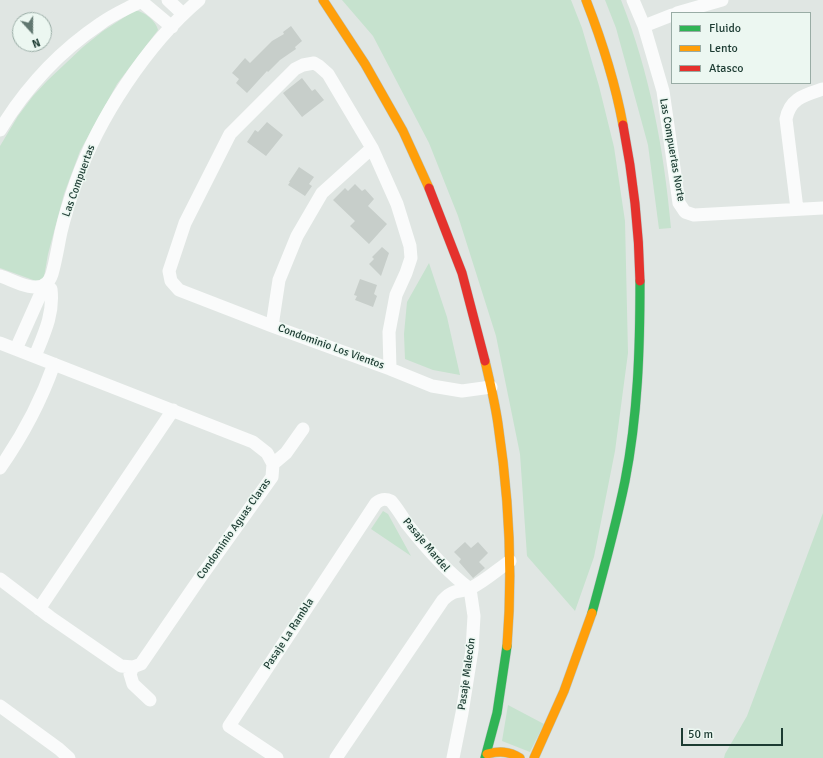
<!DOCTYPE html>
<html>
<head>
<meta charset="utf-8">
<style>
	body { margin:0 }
	#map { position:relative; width:823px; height:758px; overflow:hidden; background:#e0e6e3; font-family:Signika,sans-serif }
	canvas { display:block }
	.legend { position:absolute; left:671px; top:12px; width:140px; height:72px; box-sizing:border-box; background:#ecf7f1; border:1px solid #99aca5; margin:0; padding:5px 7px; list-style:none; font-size:12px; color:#1c3b32 }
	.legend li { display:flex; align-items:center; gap:8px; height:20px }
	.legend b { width:20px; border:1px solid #99aca5 }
	.north { position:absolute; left:12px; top:12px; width:40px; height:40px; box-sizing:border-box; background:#ecf7f1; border:1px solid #99aca5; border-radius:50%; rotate:159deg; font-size:11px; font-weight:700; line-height:16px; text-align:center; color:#1c3b32 }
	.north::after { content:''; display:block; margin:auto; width:14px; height:18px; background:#617770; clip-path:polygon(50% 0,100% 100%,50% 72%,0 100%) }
	.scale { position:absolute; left:681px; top:728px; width:102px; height:18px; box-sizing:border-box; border:2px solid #1c3b32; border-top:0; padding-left:5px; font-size:12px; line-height:14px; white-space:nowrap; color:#1c3b32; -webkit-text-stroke:3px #ecf7f1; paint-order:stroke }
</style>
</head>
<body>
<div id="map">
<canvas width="823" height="758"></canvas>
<ul class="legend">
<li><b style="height:5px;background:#30b455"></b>Fluido</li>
<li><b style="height:5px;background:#ff9f0a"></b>Lento</li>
<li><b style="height:5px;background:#e5322d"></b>Atasco</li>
</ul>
<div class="north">N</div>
<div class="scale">50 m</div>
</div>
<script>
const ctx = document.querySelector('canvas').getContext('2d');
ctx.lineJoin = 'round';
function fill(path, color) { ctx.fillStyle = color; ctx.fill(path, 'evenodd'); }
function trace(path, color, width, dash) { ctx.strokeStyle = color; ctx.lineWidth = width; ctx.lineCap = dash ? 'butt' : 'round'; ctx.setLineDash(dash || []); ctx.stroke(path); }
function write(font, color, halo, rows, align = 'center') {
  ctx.font = font + ' Signika,sans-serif'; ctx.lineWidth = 3; ctx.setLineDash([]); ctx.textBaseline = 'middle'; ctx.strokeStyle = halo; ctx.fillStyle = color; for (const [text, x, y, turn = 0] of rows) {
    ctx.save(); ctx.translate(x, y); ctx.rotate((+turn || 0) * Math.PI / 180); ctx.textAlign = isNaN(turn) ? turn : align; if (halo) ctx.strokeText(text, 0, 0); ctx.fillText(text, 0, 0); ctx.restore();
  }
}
fill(new Path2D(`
	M342,0H571L582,28L599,86L614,147L625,221L628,353L615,451L594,557L575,611L527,556L520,454L496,336L458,216L429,143L373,36Z
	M605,0H621C650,73 664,150 671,228L659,229L648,145L616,28Z
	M134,11C142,9 157,22 158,30L117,84L80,151L64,194L48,254L44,277L42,279L36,281L0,268V146L18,116L33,96L48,80L83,47L103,31Z
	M429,263L447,317L460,375L433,370L405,359L404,334L407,302Z
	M383,511L388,514L411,556L371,529Z
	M823,513V758H724L725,754L747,716Z
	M508,705L544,724L530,752L502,741Z`), '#c6e2ce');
fill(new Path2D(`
	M291,26L302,41L295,47L296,49L280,60L268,72L267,71L247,93L236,83L239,79L232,73L245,58L250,63L272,41L284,34L283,32Z
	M302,78L312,91L315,89L324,100L302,117L283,93Z
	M267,122L283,135L266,156L247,142L255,130L258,132Z
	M299,167L314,177L309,184L312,186L305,196L288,185L290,182H289Z
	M355,184L362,191L365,189L374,199L368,206L387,224L369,244L350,226L355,221L333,200L345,188L348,191Z
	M382,247L389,253L381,276L369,264L374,259L372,257Z
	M360,279L377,285L374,294L377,296L373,307L355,300L357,296L354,295Z
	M465,542L471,548L478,542L488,553L479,562L485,568L473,578L459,562L461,559L454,552Z`), '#c7ceca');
const fast = new Path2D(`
	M592,613C604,569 616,525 625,481C638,415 640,348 640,281
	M485,758L497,713L507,646`);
const slow = new Path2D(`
	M323,0L365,64L403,131L429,188
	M586,0C602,41 615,82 623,125
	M485,361C490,382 495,403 498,424C509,497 513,572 507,646
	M487,754C499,751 509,751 520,758
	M534,758L564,691L592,613`);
const jam = new Path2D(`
	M623,125C633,176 639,229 640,281
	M429,188L462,273L485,361`);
trace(fast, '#b8c3bf', 10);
trace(slow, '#b8c3bf', 10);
trace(jam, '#b8c3bf', 10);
trace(new Path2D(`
	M168,0L183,14
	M633,0L644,26L663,91L679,203L685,212L694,215L823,208
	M141,1L172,27
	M677,13L722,0
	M644,26L672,15
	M0,130C25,89 60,51 100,24C113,14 129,8 143,0
	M372,148L397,204L410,246L411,258L406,273L396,295L389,332L390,369
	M797,209L786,119C790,98 805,95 823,89
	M0,276C13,280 33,293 46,284C49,281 51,277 52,274C56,260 58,246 61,232C65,215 70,199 76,182C98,119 147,44 199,0
	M272,326L279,280L297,236L322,193L372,148L328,74L319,66L314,63L303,65L295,69L230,134L185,223L169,271L171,281L179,290L272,326L390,369L432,386L462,391L491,387
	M0,343L253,442L267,453L273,464L272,477L200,578L141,664L133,667L121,666L50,617L0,579
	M16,349L45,284L51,289C54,314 44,334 35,356
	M273,464L286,453L303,429
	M0,468C23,435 41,401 54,364
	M39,609L173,410
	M133,667L130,674L133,684L150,700
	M0,706L59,749L69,758
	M277,758L229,726L376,503C381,499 385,498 391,501C397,508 402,516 407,524C426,548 446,571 470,589
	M336,758L443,600C456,587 459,594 471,588C485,581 497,570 510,561
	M453,758L462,713L472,650L474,616L470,589`), '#fafbfb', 13);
trace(fast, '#30b455', 9);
trace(slow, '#ff9f0a', 9);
trace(jam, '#e5322d', 9);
write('11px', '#1c3b32', '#ecf7f1', [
	["Las Compuertas Norte",672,150,80],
	["Las Compuertas",79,181,-70],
	["Condominio Los Vientos",331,347,20],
	["Condominio Aguas Claras",234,529,-55],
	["Pasaje Mardel",426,545,50],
	["Pasaje La Rambla",289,634,-57],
	["Pasaje Malecón",467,674,-82]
]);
</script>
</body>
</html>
